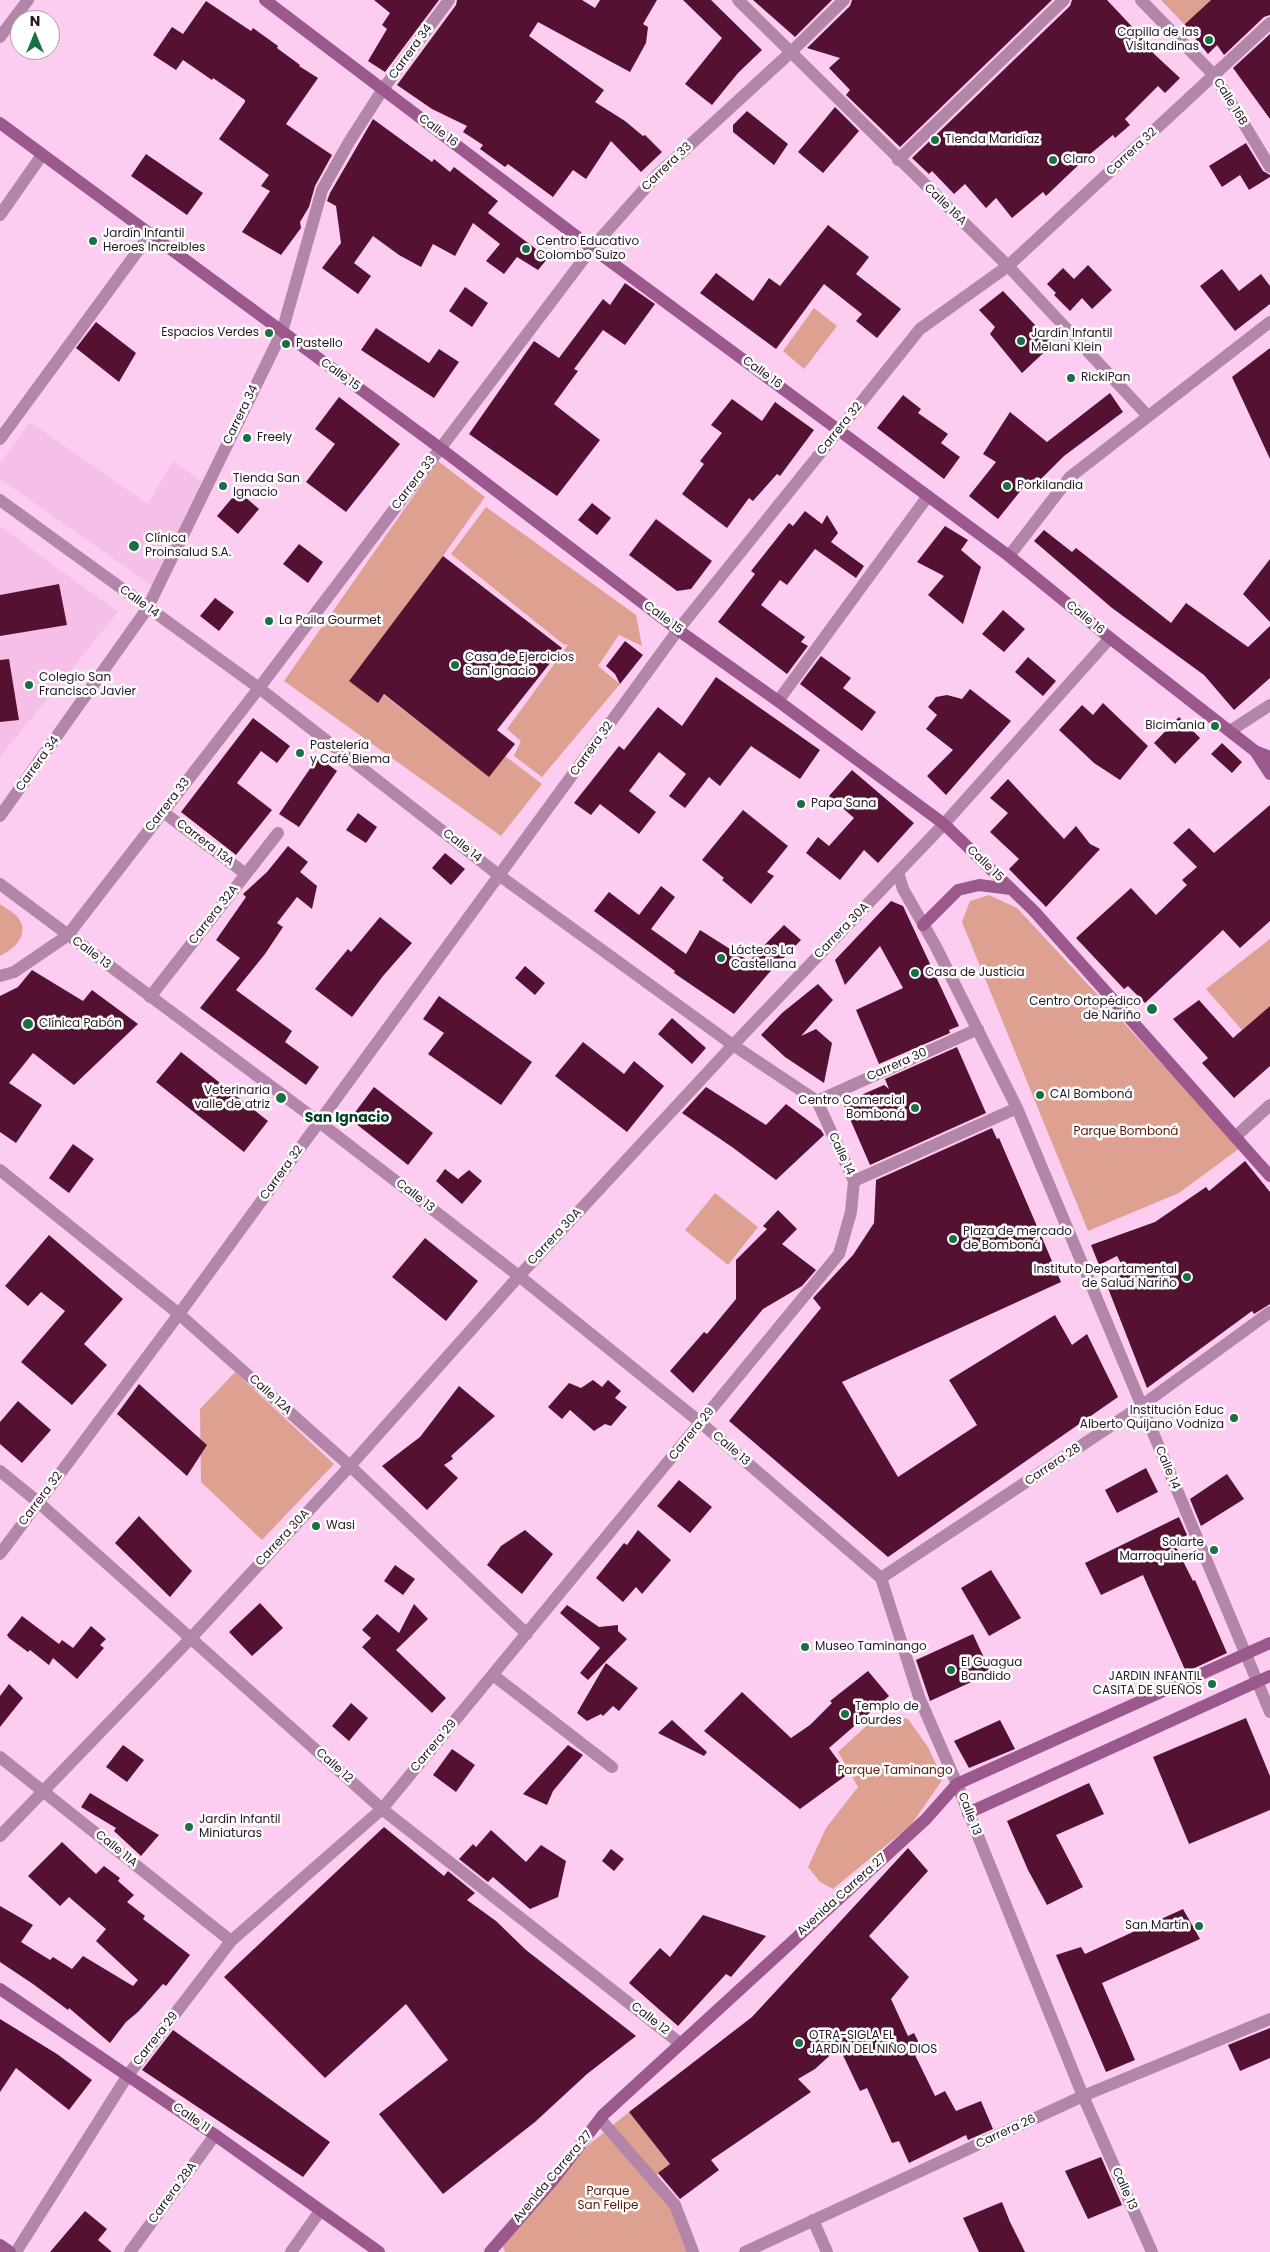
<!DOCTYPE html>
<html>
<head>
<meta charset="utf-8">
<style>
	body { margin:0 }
	#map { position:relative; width:1270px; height:2252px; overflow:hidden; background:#fdcdf1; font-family:Poppins,sans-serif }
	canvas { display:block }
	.north { position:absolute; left:10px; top:10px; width:50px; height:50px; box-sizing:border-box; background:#fff; border:1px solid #a9a2a7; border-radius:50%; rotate:0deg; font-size:14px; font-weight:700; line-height:20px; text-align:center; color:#281724 }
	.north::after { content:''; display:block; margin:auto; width:18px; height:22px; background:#197043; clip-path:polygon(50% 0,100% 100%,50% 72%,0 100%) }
</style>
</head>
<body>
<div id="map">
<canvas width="1270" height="2252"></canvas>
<div class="north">N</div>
</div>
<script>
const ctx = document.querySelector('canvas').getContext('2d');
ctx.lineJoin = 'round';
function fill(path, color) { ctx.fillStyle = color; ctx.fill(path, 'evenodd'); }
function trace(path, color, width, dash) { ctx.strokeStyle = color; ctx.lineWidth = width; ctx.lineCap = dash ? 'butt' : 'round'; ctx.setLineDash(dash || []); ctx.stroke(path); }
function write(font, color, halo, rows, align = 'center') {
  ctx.font = font + ' Poppins,sans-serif'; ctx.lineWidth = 5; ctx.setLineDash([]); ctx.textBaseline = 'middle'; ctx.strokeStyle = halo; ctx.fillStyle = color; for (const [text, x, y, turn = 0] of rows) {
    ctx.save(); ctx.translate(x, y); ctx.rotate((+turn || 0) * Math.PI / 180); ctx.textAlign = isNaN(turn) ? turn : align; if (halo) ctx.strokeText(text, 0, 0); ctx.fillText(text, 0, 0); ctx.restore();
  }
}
fill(new Path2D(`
	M30,422L148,504L173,461L204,483L154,587L0,479V463Z
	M0,526L118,612L0,757Z`), '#f5bfe7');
fill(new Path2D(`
	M1161,0H1211L1185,25Z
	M814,308L837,326L804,369L783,351Z
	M438,461L485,497L443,556L349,681L378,702L384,695L489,776L505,756L542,784L501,836L284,681Z
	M486,507L636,615L642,646L619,635L598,666L620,684L542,777L514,756L521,741L507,729L568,645L563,644L451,554Z
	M989,895L1017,908L1240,1148L1179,1193L1088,1231L962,922L970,901Z
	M0,904C5,908 16,913 19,919C30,935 13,950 0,956Z
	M1270,939V1006L1242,1030L1206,989Z
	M715,1193L758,1227L728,1265L685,1230Z
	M235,1372L334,1464L262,1540L201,1482L200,1409Z
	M885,1714L908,1719L928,1747L943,1779L911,1825L833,1889L820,1882L808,1867L826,1828L858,1787L838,1752L874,1719Z
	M629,2112L670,2164L655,2176L693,2252H505L503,2246L553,2180L591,2143Z`), '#dea090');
fill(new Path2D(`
	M374,0H439L385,72L368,61L387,29L382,25L390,13Z
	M457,0H582L595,8L600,0H657L643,24L648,27L646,43L630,72L538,22L529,36L604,90L595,102L625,121L643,136L645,135L662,152L641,172L611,141L586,179L573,170L553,197L508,164L505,167L480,149L483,145L463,132L467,126L432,109L397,85L456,5Z
	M683,0H711L762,50L738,73L712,105L685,84L722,38Z
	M753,0H832L795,37Z
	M852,0H1052L900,147L846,95L850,90L829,68L840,58L807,48L850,6Z
	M1072,0H1107L1155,51L1153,53L1180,78L1165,93L1158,86L1125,119L1130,125L1115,138L1113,135L1089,155L1046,196L1043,192L1012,218L996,198L986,208L965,184L954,194L932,171L929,174L912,158L1070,6Z
	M1211,0H1270V15L1264,17L1224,55L1217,45L1208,54L1184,25Z
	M206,1L251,31L253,28L278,46L277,48L300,65L299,66L318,78L286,124L332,155L315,186L309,207L300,222L301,228L281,255L242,232L270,191L261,186L269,175L219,139L245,102V100L213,78L212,80L183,60L176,70L153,55L172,27L183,34Z
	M1270,34V119L1233,68Z
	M835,107L859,131L823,173L798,152Z
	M747,111L788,144L774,165L733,132V125Z
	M373,119L432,162L434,159L450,172L454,167L498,201L488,213L548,258L538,270L517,257L504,274L486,261L500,244L473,223L455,256L433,244L421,267L399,255L373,236L354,263L371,276L358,294L322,268L341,243L336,206L327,201L330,193Z
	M1246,143L1263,171L1270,175V177L1249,190L1240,175L1222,187L1209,166Z
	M146,154L203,193L187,215L131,176Z
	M828,225L869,257L856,274L901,309L877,338L856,321L862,314L824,284L776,349L700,293L716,273L753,301L769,278L780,286Z
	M1088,265L1112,290L1092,309L1082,298L1070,311L1054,295L1056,293L1047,284L1063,268L1074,279Z
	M1222,269L1239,291L1261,274L1270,286V304L1235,331L1200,286Z
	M625,283L655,304L625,345L603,330L574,369L578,371L554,404L600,440L557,496L469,434L534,341L559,358L603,299L610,305Z
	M465,287L488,303L472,327L449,311Z
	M1003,291L1053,344L1022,373L990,334L995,327L979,310Z
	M96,322L136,353L119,382L76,348Z
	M376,328L429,363L439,349L459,362L434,398L361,350Z
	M1270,348V459L1232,377Z
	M1110,393L1123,412L1064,456L1032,488L1026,484L998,519L969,496L996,462L983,454L1010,412L1047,442Z
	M903,395L921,409L918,413L948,434L941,443L960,457L944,479L877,428Z
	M339,397L400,444L346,512L306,482L335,444L315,429Z
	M732,399L762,421L775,402L814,430L780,476L777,474L753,501L749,498L727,528L682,494L704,464L700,461L722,433L711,425Z
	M238,491L259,509L238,534L217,516Z
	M592,503L611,518L597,535L578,520Z
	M805,511L822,524L827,515L838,533L831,542L864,566L856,578L815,549L787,585L780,580L761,605L805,637L801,642L808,646L787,674L718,622L755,574L751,571L789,523L793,526Z
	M656,519L712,561L691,589L677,591L629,555Z
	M945,526L968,540L961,550L981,567L963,624L928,595L944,576L917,562Z
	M1044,530L1072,552L1076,548L1171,623L1186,603L1248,647L1270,626V678L1234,710L1204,675L1112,608L1034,541Z
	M299,544L323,562L308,583L283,564Z
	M443,556L562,648L497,730L515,744L489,777L384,694L378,703L349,681Z
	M1270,559V622L1243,594Z
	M59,584L67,625L0,636V595Z
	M215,598L234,612L219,631L200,616Z
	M1003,610L1025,629L1004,652L982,634Z
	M625,641L643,655L620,684L615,674L606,666Z
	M821,656L851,678L843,688L876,712L862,731L800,684Z
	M1028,657L1056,681L1043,696L1015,672Z
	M9,659L19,720L0,722V660Z
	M716,677L820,750L800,779L751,746L720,786L709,777L685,808L669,796L686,774L659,752L629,791L656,812L639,834L600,804L591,815L574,803L619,746L624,750L658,707L682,726Z
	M970,689L1011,721L946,795L927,776L953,750L926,729L937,715L928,707L936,697L947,695L962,699Z
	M1103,703L1148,746L1120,780L1094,763L1059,730L1082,705L1093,715Z
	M1179,717L1200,738L1175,764L1154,743Z
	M253,718L290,746L277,763L261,751L237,783L272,810L236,855L181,812Z
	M1222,743L1242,762L1232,773L1211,754Z
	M318,757L337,771L299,827L279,814Z
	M852,770L914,823L878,863L864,850L840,880L806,853L818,837L829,846L854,818L829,796Z
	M1008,779L1064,839L1076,826L1090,844L1100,849L1046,907L1009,869L1019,859L990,832L1008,813L990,798Z
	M1270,805V921L1240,948L1223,930L1145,1003L1128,986L1124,989L1076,938L1131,888L1156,915L1187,885L1182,880L1197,867L1173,843L1189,828L1214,853Z
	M743,810L788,846L767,872L774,876L751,904L722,880L724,878L702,860Z
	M358,813L377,827L366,843L346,830Z
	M288,846L308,862L300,872L317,886L312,909L297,897L277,923L283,927L265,954L236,990L292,1031L285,1042L319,1067L306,1085L200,1008L240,958L216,940L246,897L243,894L267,872Z
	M445,853L465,869L451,885L432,868Z
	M661,886L675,897L651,929L686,954L700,930L749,961L784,925L801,940L768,974L734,1014L674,973L675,971L594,911L609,892L639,915Z
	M891,901L903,906L959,1026L949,1030L950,1033L879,1064L856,1010L903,988L880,946L845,985L835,960Z
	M380,917L412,943L383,976L352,1017L315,989L348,949L351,952Z
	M525,966L545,983L535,995L515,978Z
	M32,970L83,1001L92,990L138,1024L74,1085L33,1053L9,1083L42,1105L16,1143L0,1132V996L18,987Z
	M818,984L833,1000L801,1036L816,1029L832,1043L824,1083L785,1057L761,1035L782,1013Z
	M439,996L532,1062L501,1105L428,1054L444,1033L423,1019Z
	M1199,1000L1233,1038L1270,1006V1066L1234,1098L1202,1063L1208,1058L1173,1019Z
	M672,1018L706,1048L692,1064L658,1034Z
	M583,1042L624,1074L634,1061L664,1086L627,1132L555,1076Z
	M957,1047L986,1113L870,1165L843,1103L884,1085L889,1089L885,1079Z
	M181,1052L268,1121L244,1152L156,1082Z
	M374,1087L433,1133L408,1165L350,1119Z
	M706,1087L766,1125L786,1104L821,1130L824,1135L776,1180L732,1147L682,1113Z
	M992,1128L997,1139L999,1138L1061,1282L842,1382L898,1477L977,1425L949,1380L1055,1315L1072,1345L1087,1334L1118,1397L888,1557L729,1421L821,1308L813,1298L853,1255L874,1223L876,1180Z
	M73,1144L94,1159L69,1193L49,1178Z
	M1245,1161L1270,1192V1304L1254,1314L1252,1311L1147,1388L1106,1283L1125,1271L1117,1256L1099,1265L1091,1245L1155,1222L1206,1187L1209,1191Z
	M445,1169L458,1179L469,1170L482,1181L462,1204L436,1181Z
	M778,1210L797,1229L782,1244L816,1270L802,1286L763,1309L693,1393L670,1371L704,1332L707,1334L736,1299V1260L767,1229L763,1226Z
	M49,1235L123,1299L84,1344L107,1365L72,1405L21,1362L65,1311L41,1292L28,1306L5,1286Z
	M425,1238L478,1281L446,1321L392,1277Z
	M593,1380L602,1387L608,1380L621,1391L615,1398L627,1407L611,1426L605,1424L594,1431L570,1410L562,1419L548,1407L569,1383L581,1388Z
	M139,1384L207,1445L187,1476L117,1414Z
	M459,1386L495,1416L451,1456L453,1459L444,1465L458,1478L427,1510L382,1466L420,1437Z
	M18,1401L51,1430L22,1463L0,1444V1422Z
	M1146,1468L1158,1492L1117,1513L1105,1490Z
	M1227,1474L1244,1499L1201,1526L1190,1499Z
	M679,1480L712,1507L690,1533L657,1506Z
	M139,1516L192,1571L170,1597L115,1543Z
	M1179,1517L1187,1535L1174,1543L1193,1581L1195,1580L1227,1653L1186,1672L1143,1575L1101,1595L1085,1563Z
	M525,1530L553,1554L522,1594L487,1565L501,1546Z
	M638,1530L671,1560L642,1594L636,1587L623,1602L596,1578L624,1543L627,1545Z
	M395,1565L415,1579L403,1595L384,1581Z
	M991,1570L1021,1618L989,1636L961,1588Z
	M260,1603L283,1628L252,1656L229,1632Z
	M414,1604L428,1619L396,1650L446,1698L432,1713L362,1647L371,1638L362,1630L377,1614L399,1633Z
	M567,1605L599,1627L618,1625V1631L627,1639L588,1680L580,1673L600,1648L560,1613Z
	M22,1616L59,1644L62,1640L73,1648L91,1626L106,1639L100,1645L104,1648L77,1679L53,1658L49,1665L30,1650L28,1652L9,1638L7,1635Z
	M973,1634L991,1673L930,1701L916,1660Z
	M606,1663L638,1688L619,1711L613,1706L603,1716L601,1714L587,1721L577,1713Z
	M868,1671L889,1696L829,1748L848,1774L800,1809L704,1731L742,1692L791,1738L810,1725L832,1703L830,1701Z
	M9,1684L23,1698L0,1727V1696Z
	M351,1703L368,1718L349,1741L332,1726Z
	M1246,1718L1270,1776V1810L1189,1844L1153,1757Z
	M672,1720L707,1752L704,1756L658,1733Z
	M1000,1720L1015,1749L969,1768L954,1741Z
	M123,1745L144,1760L127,1782L106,1767Z
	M568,1745L583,1755L553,1791L547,1805L523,1794Z
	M452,1749L475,1765L456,1792L433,1775Z
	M1089,1783L1104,1814L1056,1835L1083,1887L1047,1905L1028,1870L1007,1821Z
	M90,1793L159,1835L141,1856L114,1831L116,1828L81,1807Z
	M384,1827L444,1876L448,1871L475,1893L467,1900L496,1921L526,1950L636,2036L587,2074L535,2122L443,2194L379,2114L448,2060L406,2004L325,2078L224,1977Z
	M491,1830L526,1862L541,1845L566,1861L558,1897L530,1909L493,1877L488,1882L459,1859L473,1844L476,1847Z
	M62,1842L96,1874L104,1866L120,1878L118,1881L134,1895L127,1902L145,1916L143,1919L190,1955L166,1986L163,1984L138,2012L126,2022L110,2043L69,2008L68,2010L33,1984L0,1962V1906L33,1925L21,1942L50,1960L53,1957L72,1969L83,1956L133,1986L138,1980L96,1941L106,1929L69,1897L60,1906L28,1876Z
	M908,1848L928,1871L869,1936L909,1977L891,1999L908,2036L914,2033L923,2051L915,2055L935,2096L945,2091L956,2111L981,2101L993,2129L968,2140L966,2135L909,2163L899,2141L892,2143L867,2088L860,2091L839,2047L815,2069L798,2079L811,2092L711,2160L719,2170L680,2199L658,2173L670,2164L629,2112L752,2017Z
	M611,1849L624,1859L614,1871L602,1861Z
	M1183,1909L1200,1939L1102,1983L1135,2060L1106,2072L1056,1955L1081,1947L1085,1954Z
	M703,1915L766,1936L731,1977L726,1974L678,2026L629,1983L660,1948L670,1957Z
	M0,2019L57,2054L92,2080L69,2110L16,2068L0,2092Z
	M1270,2028V2058L1240,2071L1228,2045Z
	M173,2030L330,2142L303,2177L142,2070Z
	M1101,2157L1122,2205L1088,2219L1065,2171Z
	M1002,2202L1010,2222L1025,2252H979L963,2218Z
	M85,2211L107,2229L98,2240L112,2252H50Z`), '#551132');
trace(new Path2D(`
	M738,0L1008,266L1147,415
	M1141,0L1215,76L1270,167
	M0,37L28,0
	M898,160L1064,0
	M0,215L42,155
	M0,439L151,233
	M0,500L259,688L500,876L733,1045L817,1101L854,1181L851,1212L839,1254L382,1809L231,1941L128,2075L16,2252
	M1009,556L1070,477L1270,322
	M778,701L928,496
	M1230,731L1270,705
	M163,812L246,874
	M0,816L147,609L282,332L322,190L349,142L383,89L449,0
	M898,872L903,889L935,945L1017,1108L1270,1712
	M0,884L319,1122L519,1276L701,1423L881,1578L919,1697L957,1784L1083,2096L1152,2252
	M0,976L14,972L67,936L259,688L592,248L656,176L790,53L844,0
	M150,997L278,833
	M817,1101L978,1029
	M1235,1137L1270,1105
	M0,1170L179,1314L350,1466L527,1634
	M854,1181L1017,1108
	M0,1471L38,1502L382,1809L681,2044
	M0,1554L179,1314L678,630L920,329L1008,266L1270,23
	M881,1578L1141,1406L1270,1312
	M493,1675L612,1767
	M0,1757L231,1941
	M0,1836L191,1638L350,1466L519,1276L733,1045L944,824L1110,638
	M600,2119L675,2205L693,2252
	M813,2220L827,2252
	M130,2252L215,2135
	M291,2252L320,2211
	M745,2252L1083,2096L1270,2019`), '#b385a8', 12);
trace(new Path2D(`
	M265,0L592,248L1009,556L1110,638L1255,751L1270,757
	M0,123L440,448L678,630L778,701L944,824L1034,911L1270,1176
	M1255,751L1270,774
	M923,925L958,890L979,885L1011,889
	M968,1813L1270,1676
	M0,1989L215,2135L379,2252
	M0,2245L10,2252
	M490,2252L553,2180L603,2115L926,1819L957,1784L1270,1643`), '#9b588c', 12);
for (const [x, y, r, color] of [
	[1209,40,5,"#197043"],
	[935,140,5,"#197043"],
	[1053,160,5,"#197043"],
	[93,241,5,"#197043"],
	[526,249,5,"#197043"],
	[269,333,5,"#197043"],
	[1021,341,5,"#197043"],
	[286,344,5,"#197043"],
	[1071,378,5,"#197043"],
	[247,438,5,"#197043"],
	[223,486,5,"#197043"],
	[1007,486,5,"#197043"],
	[134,546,6,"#197043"],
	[269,621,5,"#197043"],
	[455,665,5,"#197043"],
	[29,685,5,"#197043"],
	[1215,726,5,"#197043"],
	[300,753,5,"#197043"],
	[801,804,5,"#197043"],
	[721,958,5,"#197043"],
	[915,973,5,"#197043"],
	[1152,1009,6,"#197043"],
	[28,1024,6,"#197043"],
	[1040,1095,5,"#197043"],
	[281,1098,6,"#197043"],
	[915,1108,5,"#197043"],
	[953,1239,5,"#197043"],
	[1187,1277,5,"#197043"],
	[1234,1418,5,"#197043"],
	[316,1526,5,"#197043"],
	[1214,1550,5,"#197043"],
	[805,1647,5,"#197043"],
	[951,1670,5,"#197043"],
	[1212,1684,5,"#197043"],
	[845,1714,5,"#197043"],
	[189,1827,5,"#197043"],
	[1199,1926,5,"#197043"],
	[799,2043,5,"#197043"]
]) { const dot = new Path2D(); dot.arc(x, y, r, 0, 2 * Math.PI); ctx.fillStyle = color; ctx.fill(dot); trace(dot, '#fff', 2); }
write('12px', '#281724', '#fff', [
	["Capilla de las",1199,33,"right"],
	["Visitandinas",1199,47,"right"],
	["Tienda Maridíaz",945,140],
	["Claro",1063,160],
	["Jardín Infantil",103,234],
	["Heroes Increibles",103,248],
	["Centro Educativo",536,242],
	["Colombo Suizo",536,256],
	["Espacios Verdes",259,333,"right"],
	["Jardín Infantil",1031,334],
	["Melani Klein",1031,348],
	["Pastello",296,344],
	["RickiPan",1081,378],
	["Freely",257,438],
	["Tienda San",233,479],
	["Ignacio",233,493],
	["Porkilandia",1017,486],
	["Clínica",145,539],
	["Proinsalud S.A.",145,553],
	["La Paila Gourmet",279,621],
	["Casa de Ejercicios",465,658],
	["San Ignacio",465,672],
	["Colegio San",39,678],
	["Francisco Javier",39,692],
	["Bicimania",1205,726,"right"],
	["Pastelería",310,746],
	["y Café Biema",310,760],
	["Papa Sana",811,804],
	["Lácteos La",731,951],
	["Castellana",731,965],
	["Casa de Justicia",925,973],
	["Centro Ortopédico",1141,1002,"right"],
	["de Nariño",1141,1016,"right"],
	["Clínica Pabón",39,1024],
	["Veterinaria",270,1091,"right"],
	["valle de atriz",270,1105,"right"],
	["CAI Bomboná",1050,1095],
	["Centro Comercial",905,1101,"right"],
	["Bomboná",905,1115,"right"],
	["Plaza de mercado",963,1232],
	["de Bomboná",963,1246],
	["Instituto Departamental",1177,1270,"right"],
	["de Salud Nariño",1177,1284,"right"],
	["Institución Educ",1224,1411,"right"],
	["Alberto Quijano Vodniza",1224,1425,"right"],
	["Wasi",326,1526],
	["Solarte",1204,1543,"right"],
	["Marroquinería",1204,1557,"right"],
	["Museo Taminango",815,1647],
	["El Guagua",961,1663],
	["Bandido",961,1677],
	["JARDIN INFANTIL",1202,1677,"right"],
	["CASITA DE SUEÑOS",1202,1691,"right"],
	["Templo de",855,1707],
	["Lourdes",855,1721],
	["Jardín Infantil",199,1820],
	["Miniaturas",199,1834],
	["San Martín",1189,1926,"right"],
	["OTRA-SIGLA EL",809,2036],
	["JARDIN DEL NIÑO DIOS",809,2050]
], 'left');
write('12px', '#281724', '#fff', [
	["Carrera 34",411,52,-54],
	["Calle 16B",1230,102,58],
	["Calle 16",438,131,37],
	["Carrera 32",1132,152,-43],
	["Carrera 33",667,167,-44],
	["Calle 16A",945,205,44],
	["Calle 16",762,373,36],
	["Calle 15",340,375,36],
	["Carrera 34",241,415,-64],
	["Carrera 32",840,429,-51],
	["Carrera 33",414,483,-53],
	["Calle 14",139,602,36],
	["Calle 15",663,618,37],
	["Calle 16",1085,618,39],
	["Carrera 32",592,749,-54],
	["Carrera 34",38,764,-54],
	["Carrera 33",168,805,-52],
	["Carrera 13A",205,843,37],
	["Calle 14",462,846,38],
	["Calle 15",985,864,44],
	["Carrera 32A",214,915,-52],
	["Carrera 30A",842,931,-46],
	["Calle 13",91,953,37],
	["Carrera 30",897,1065,-24],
	["Calle 14",841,1154,65],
	["Carrera 32",282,1173,-54],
	["Calle 13",415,1196,38],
	["Carrera 30A",555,1237,-47],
	["Calle 12A",270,1395,42],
	["Carrera 29",692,1434,-51],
	["Calle 13",731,1449,41],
	["Carrera 28",1053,1465,-34],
	["Calle 14",1167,1468,67],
	["Carrera 32",41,1499,-53],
	["Carrera 30A",283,1538,-47],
	["Carrera 29",434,1746,-50],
	["Calle 12",334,1766,42],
	["Calle 13",969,1814,69],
	["Calle 11A",116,1849,39],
	["Avenida Carrera 27",842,1895,-42],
	["Calle 12",650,2019,38],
	["Carrera 29",156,2039,-52],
	["Calle 11",191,2118,35],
	["Carrera 26",1006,2132,-25],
	["Avenida Carrera 27",553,2177,-50],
	["Calle 13",1124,2189,66],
	["Carrera 28A",173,2193,-54]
]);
write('12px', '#5e1603', '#fff', [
	["Parque Bomboná",1126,1132],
	["Parque Taminango",895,1771],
	["Parque",608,2192],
	["San Felipe",608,2206]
]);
write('bold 14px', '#014022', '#fff', [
	["San Ignacio",347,1118]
]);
</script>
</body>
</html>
